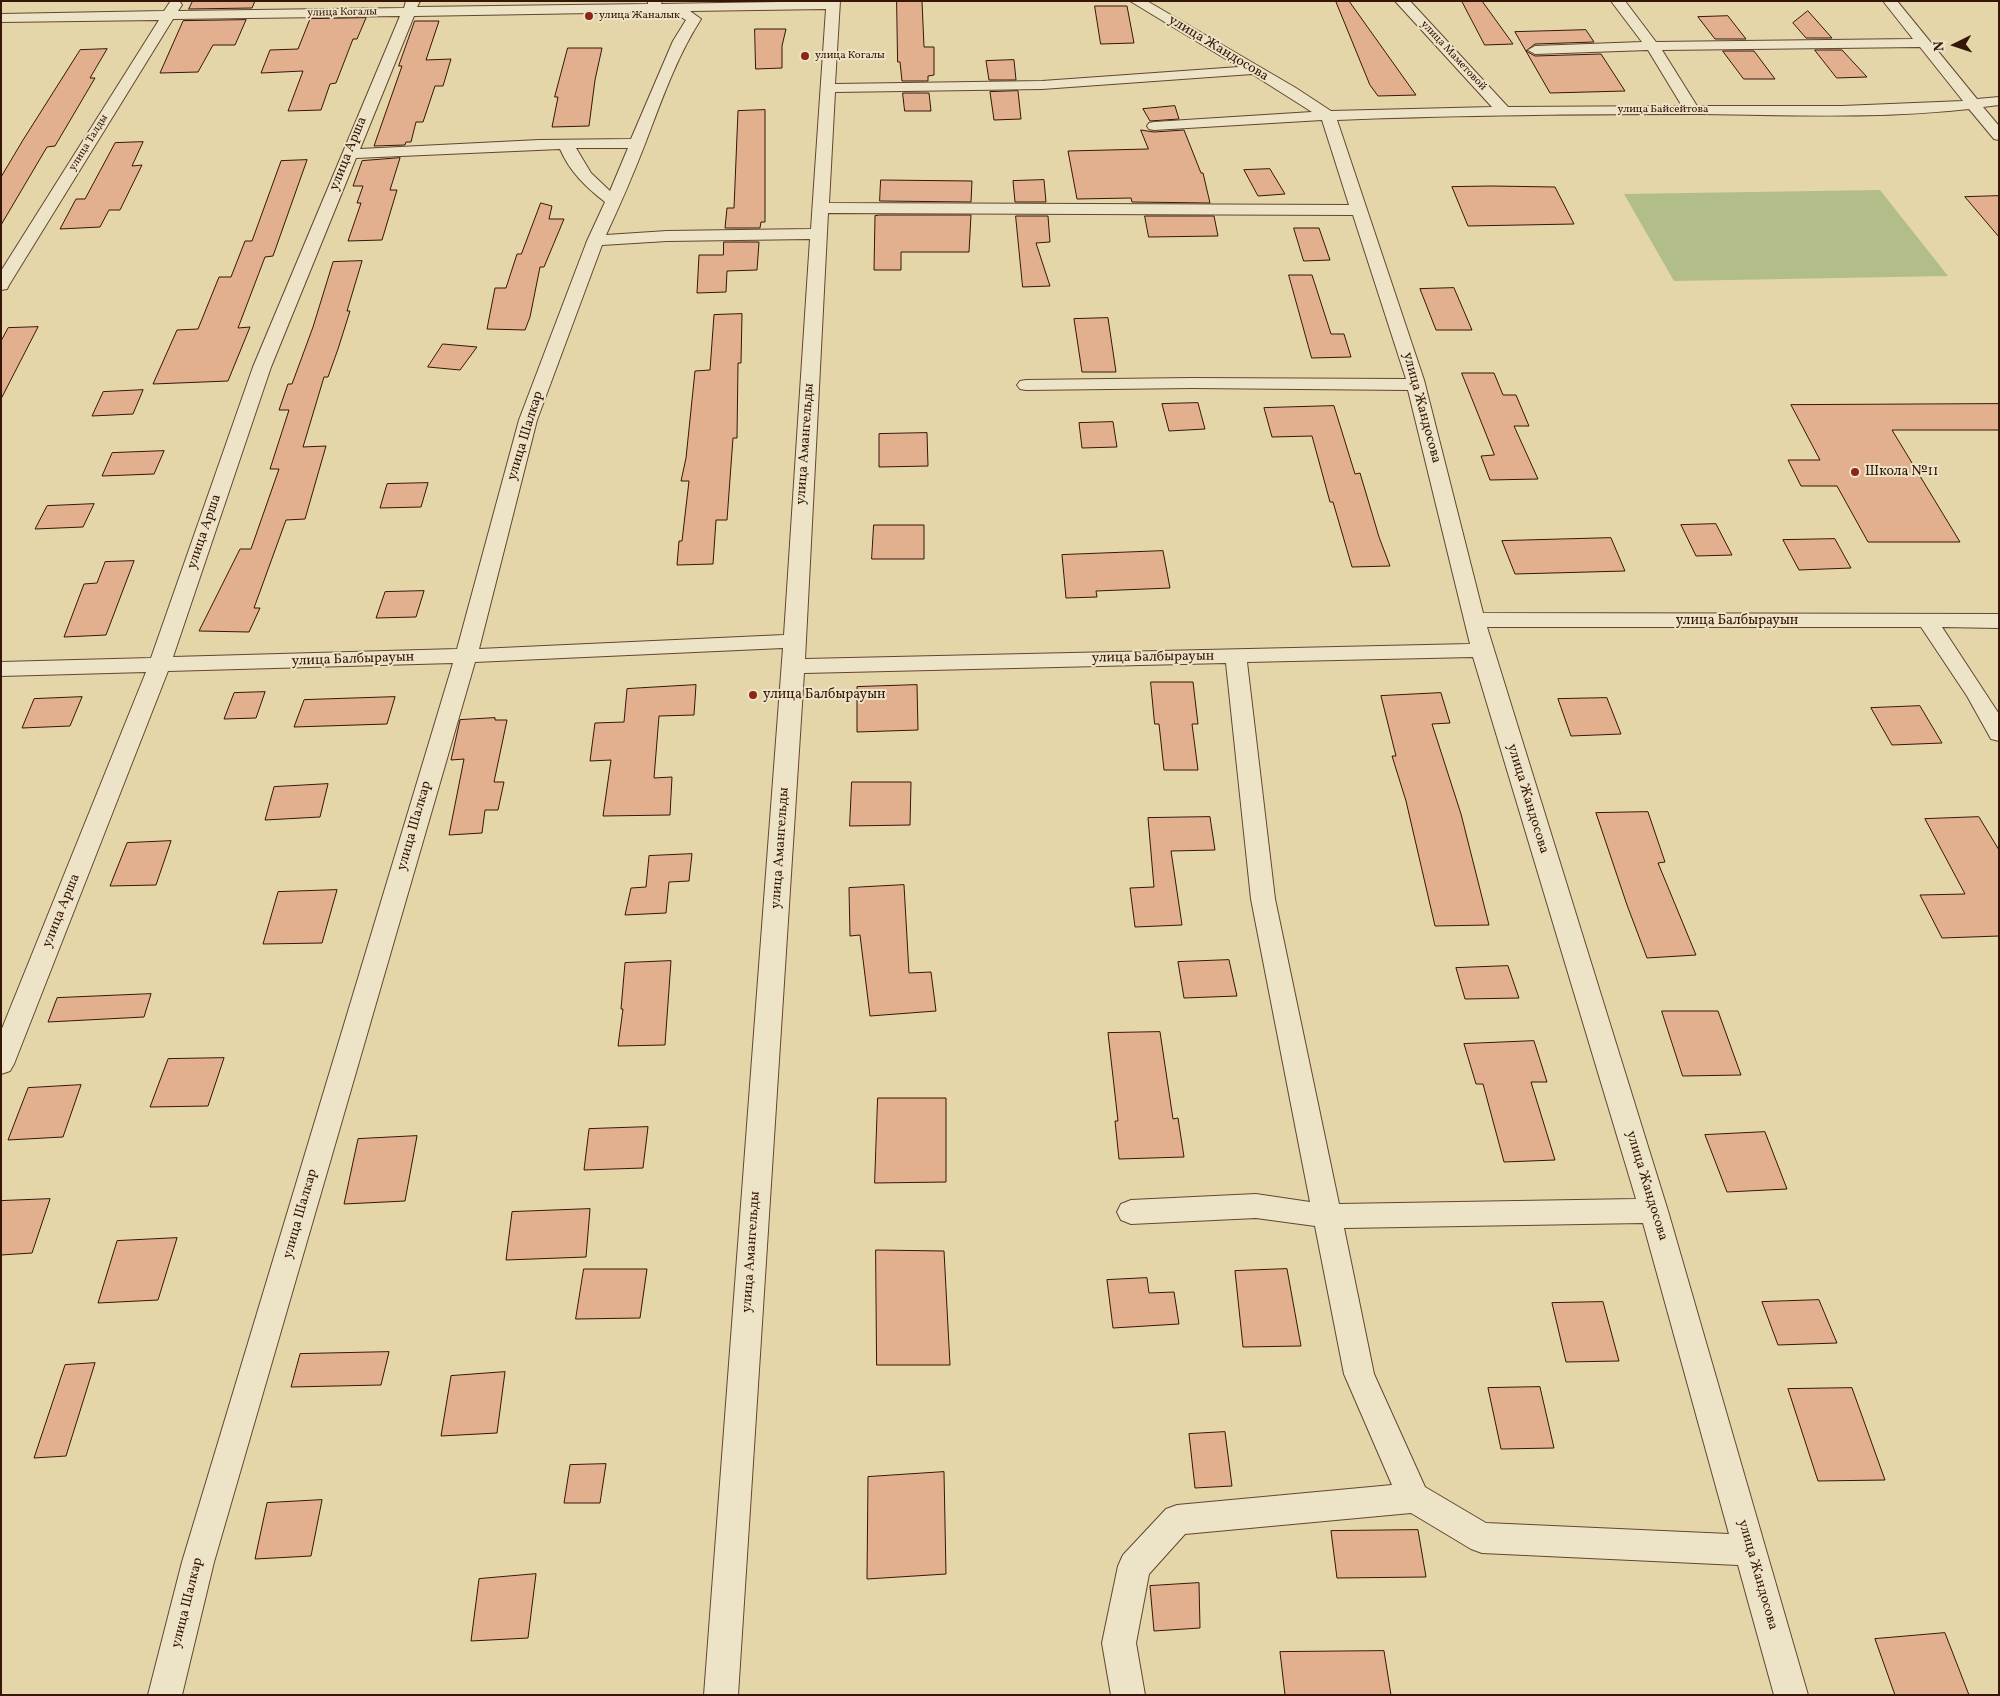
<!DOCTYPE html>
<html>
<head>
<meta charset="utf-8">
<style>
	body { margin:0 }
	#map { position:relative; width:2000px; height:1696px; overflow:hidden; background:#e4d6a9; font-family:Vollkorn,serif }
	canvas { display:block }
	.frame { position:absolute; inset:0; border:2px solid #361607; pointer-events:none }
	.north { position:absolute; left:1930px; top:20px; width:50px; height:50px; -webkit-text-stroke:4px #ede4c7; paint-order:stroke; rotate:266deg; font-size:14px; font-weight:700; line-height:20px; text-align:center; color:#361607 }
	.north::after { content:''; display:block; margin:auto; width:18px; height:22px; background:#361607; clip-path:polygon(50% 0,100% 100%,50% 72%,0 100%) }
</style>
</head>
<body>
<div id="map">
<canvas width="2000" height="1696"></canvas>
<div class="frame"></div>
<div class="north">N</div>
</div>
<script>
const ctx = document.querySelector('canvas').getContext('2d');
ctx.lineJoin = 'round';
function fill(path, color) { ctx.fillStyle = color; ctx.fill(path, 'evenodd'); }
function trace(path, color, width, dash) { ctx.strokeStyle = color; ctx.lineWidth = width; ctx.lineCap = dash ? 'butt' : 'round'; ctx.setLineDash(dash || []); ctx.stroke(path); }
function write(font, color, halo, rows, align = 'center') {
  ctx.font = font + ' Vollkorn,serif'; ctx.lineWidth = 4; ctx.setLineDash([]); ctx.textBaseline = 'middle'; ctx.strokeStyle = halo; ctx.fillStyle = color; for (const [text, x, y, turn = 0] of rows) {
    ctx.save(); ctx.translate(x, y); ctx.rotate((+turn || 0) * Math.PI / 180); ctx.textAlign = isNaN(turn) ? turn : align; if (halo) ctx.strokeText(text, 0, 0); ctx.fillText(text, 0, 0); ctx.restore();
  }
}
fill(new Path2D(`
	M1880,190L1948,276L1674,281L1624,194Z`), '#b1be8a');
const building = new Path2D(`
	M193,1H255L252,8L189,9Z
	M897,1H922L924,47H934V75L928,76V81H902L900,62H898Z
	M1336,1H1349L1416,95L1378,96L1370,85Z
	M1462,1H1482L1513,44L1485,45Z
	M1095,6H1127L1134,43L1101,44Z
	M1808,11L1832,38H1806L1793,23Z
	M1728,16L1746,39H1715L1698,17Z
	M366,18L357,39H353L336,83L330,84L321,110L288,111L303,71L261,73L270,50L298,49L310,19Z
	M246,20L235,45H213L198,72L160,73L183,21Z
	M415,21H439L426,60L451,59L443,86H435L423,122H416L411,142H406L405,145L374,146L402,66H399Z
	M755,29H786L782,46V68L756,69Z
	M1586,30L1594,42L1535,44L1526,51L1535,56L1601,54L1625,91L1550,93L1515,32Z
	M568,48H602L595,80L589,126L552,127L558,97H555Z
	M107,49L90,78H95L55,146L47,147L1,225V177L23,140L80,50Z
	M1815,50H1842L1867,77L1837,78Z
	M1723,51H1754L1775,79H1744Z
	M1014,60L1016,80H989L986,61Z
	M1018,91L1021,119L994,120L990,92Z
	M903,93H929L931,111H905Z
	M1175,106L1179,119L1150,121L1143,109Z
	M765,110V222H761L760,228H725L727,208H734L738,111Z
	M1141,130L1154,132L1184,130L1201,173H1203L1210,203L1132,202L1131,198L1077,199L1068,151L1148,149Z
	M143,142L132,166L142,165L120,210H109L100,227L60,229L76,199H85L115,143Z
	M400,158L390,190H397L382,240L348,241L361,203H357L363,186H353L362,161Z
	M307,160L273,256L265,257L238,328L250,327L228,381L153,384L177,330L198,329L219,277H231L245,241H252L281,161Z
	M1270,169L1285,194L1258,196L1244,170Z
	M881,180L972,181L971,202L880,201Z
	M1044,180L1046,202H1015L1013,181Z
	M1492,186L1555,187L1574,224L1468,226L1452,187Z
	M1999,196V237L1965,197Z
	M541,203L552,206L549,219H564L544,267H540L530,317L525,330L487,329L495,288H506L517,254H521Z
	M880,215H971L969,252H901V270H874L875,216Z
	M1016,216H1048L1050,242L1036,243L1050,286L1023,287Z
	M1145,216H1214L1218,236L1149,237Z
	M1294,228H1319L1330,260L1304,261Z
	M724,242H759L757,270L727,271L726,292L697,293L699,255H723Z
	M362,261L347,311H350L338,349L328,377H324L303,447L326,446L305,519L286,520L254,608H260L249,632L199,631L240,549H251L279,469H270L289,410H279L288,384H292L313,327L333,262Z
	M1289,275H1312L1331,334H1344L1351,357L1312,358Z
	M1454,288L1472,330H1436L1420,289Z
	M742,314L741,363H738L737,438H733L727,520H716L713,564L677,565L679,541H682L689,481H681L686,458L695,371L710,370L714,315Z
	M1108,318L1116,372H1082L1074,319Z
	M38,327L1,399V341L8,328Z
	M443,344L477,347L460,370L428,367Z
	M1462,373H1494L1503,395H1516L1529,426H1514L1538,479L1490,480L1481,456L1494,455Z
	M143,390L133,414L92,416L103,392Z
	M1198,403L1205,429L1169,431L1162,404Z
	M1999,404V430H1892L1960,542H1868L1837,486H1801L1788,460H1820L1791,405Z
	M1334,406L1355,474L1360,473L1379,537L1390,566L1352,567L1333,502H1330L1312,436L1272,437L1264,408Z
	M1113,422L1117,447L1082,448L1079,423Z
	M927,433L928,466L879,467V434Z
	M164,451L154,474L102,476L112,453Z
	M428,483L421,507L380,508L387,484Z
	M94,504L83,527L35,529L47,506Z
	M1716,524L1732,555L1696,556L1681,525Z
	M874,525H924V559H872Z
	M1611,538L1625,571L1515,574L1502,541Z
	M1835,539L1851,568L1799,570L1783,540Z
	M1163,551L1170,588L1096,591L1097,597L1066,598L1062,555Z
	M134,561L106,635L64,637L84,584L97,583L105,562Z
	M424,591L416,617L376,618L385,592Z
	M1151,682H1193L1198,724H1192L1198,770H1164L1159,724H1155Z
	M696,685L694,715L659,716L654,778L672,777L670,815L603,816L611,760L590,761L595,723L624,722L627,689Z
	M917,685L918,730L857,732V687Z
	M265,692L256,718L224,719L234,693Z
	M1441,693L1450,723L1432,724L1461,814L1489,925L1435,926L1406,801L1392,756H1396L1381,696Z
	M82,697L70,726L22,728L34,699Z
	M395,697L387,724L294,727L304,700Z
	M1607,698L1621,734L1571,736L1558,699Z
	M1920,706L1942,743L1892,745L1871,708Z
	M495,718V720H507L494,782H504L498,810H485L482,833L449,835L464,759L451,760L460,720Z
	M852,782H911L910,825L850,826Z
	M328,784L320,817L265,820L274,787Z
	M1648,812L1665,862L1658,863L1696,955L1647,958L1627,905L1596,813Z
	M1210,817L1215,850L1171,851L1182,925L1135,927L1130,888L1154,887L1148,818Z
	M1979,817L1999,850V936L1942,938L1920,895L1965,894L1925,819Z
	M171,841L156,885L110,886L127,843Z
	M692,854L689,881L669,882L666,913L625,915L631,888L646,887L649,856Z
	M904,885L909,973L931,972L936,1011L870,1016L860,935L850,936L849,888Z
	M337,890L322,943L263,944L278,892Z
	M1229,960L1237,996L1184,998L1178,962Z
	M671,961L665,1045L618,1046L623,1009H621L625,963Z
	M1508,966L1519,998L1465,999L1456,968Z
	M151,994L144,1017L48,1022L57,998Z
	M1662,1011H1718L1741,1075L1683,1076Z
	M1160,1032L1173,1119L1178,1118L1184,1157L1119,1159L1115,1121H1118L1108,1033Z
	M1534,1041L1547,1082H1531L1555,1160L1504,1162L1483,1084H1476L1464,1044Z
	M224,1058L208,1106L150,1107L168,1059Z
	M81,1085L63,1137L8,1140L28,1088Z
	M878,1098H946V1182L875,1183Z
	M648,1127L643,1168L584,1170L589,1129Z
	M1765,1132L1787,1189L1727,1192L1705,1135Z
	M417,1136L405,1201L344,1204L358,1139Z
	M50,1199L32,1253L1,1255V1201Z
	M590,1209L586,1257L506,1260L512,1212Z
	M177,1238L158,1300L98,1303L117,1241Z
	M876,1250L944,1251L950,1365H877Z
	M584,1269H647L640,1318L576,1319Z
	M1287,1269L1301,1346L1243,1347L1235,1271Z
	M1147,1278L1149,1293L1174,1292L1179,1324L1113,1328L1107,1280Z
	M1819,1300L1837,1343L1778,1345L1762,1302Z
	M1603,1302L1619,1361L1566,1362L1552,1303Z
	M389,1352L381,1385L291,1387L300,1354Z
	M95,1363L66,1456L34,1458L65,1365Z
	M505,1372L497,1433L441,1436L451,1376Z
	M1540,1387L1554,1448L1501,1449L1488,1388Z
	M1852,1388L1885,1480L1818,1481L1788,1389Z
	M1225,1432L1232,1486L1195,1488L1189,1434Z
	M606,1464L600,1503H564L570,1465Z
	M944,1472L946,1574L867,1579L868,1477Z
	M322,1500L311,1556L255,1559L267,1503Z
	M1418,1530L1426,1577L1337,1578L1331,1531Z
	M536,1574L528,1638L471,1641L479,1579Z
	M1199,1583L1200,1628L1154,1631L1150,1586Z
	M1945,1633L1969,1695H1895L1875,1639Z
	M1384,1651L1391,1695H1285L1280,1652Z`);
fill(building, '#e2af8f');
trace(building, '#361607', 1);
const street = new Path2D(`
	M174,1L180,2L182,5L178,11L404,8L406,1H420L417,7L648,4V1H662L661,4L840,1L835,84L1042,81L1239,67L1130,1H1147L1296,88L1331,111L1492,107L1395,1H1410L1508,107L1682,106L1648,50L1535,54L1528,50L1535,46L1642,42L1611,1H1625L1656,42L1913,39L1883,1H1897L1977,99L1999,97V105L1983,107L1999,126V140L1994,139L1969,109C1880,119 1790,115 1700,114C1579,114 1458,115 1337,120L1424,380L1483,613L1999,614V628L1942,627L1999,714V741L1991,739L1967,696L1921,627H1487L1668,1211L1808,1695H1774L1738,1565L1482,1553L1471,1549L1411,1513L1185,1534L1149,1574L1136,1643L1145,1695H1111L1102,1643L1118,1566L1123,1555L1166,1509L1177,1505L1392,1485L1344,1374L1315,1226L1256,1218L1131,1224L1121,1220L1117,1212L1121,1204L1131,1200L1256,1194L1310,1202L1251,899L1226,663L804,673L738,1695H704L783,648L475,662L214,1562L182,1695H148L182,1562L453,663L168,671L14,1064L10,1071L1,1074V1031L146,672L1,676V662L151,658L253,367L400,16L173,19L9,285L7,289L1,290V271L159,20L1,22V14L164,11L170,2ZM826,9L811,229L667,231L606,235C620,205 633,175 645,144C661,102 676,58 701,19L690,11ZM653,12L677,15L686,20L673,41L631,139L539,140L360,149L414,16ZM1920,47L1963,101L1842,106H1697L1662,50ZM1252,74L1312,112L1154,122L1149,123L1147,126L1149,129L1154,130L1322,120L1349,205L829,203L835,92L1042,89ZM576,148H628L610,191L591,173ZM560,149C570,172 586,187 605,202L587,241L519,420L457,649L173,657L271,367L356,158ZM828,213L1353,215L1406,379L1192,378L1026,380L1020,381L1017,385L1020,389L1026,390L1192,388L1408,390L1470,644L805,659ZM810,239L784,635L479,649L537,420L602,245L667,241ZM1473,657L1636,1199L1339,1204L1275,899L1247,662ZM1643,1223L1729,1534L1486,1523L1425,1487L1374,1374L1344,1228Z`);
trace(street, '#624630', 2);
fill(street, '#ede4c7');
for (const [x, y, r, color] of [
	[589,16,5,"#8f2418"],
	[805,56,5,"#8f2418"],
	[1855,472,5,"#8f2418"],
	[753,695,5,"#8f2418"]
]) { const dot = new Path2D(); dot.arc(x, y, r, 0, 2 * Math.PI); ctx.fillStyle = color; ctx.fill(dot); trace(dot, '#ede4c7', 2); }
write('11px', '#361607', '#ede4c7', [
	["улица Когалы",342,13,-1],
	["улица Маметовой",1453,56,47],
	["улица Байсейтова",1663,110],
	["улица Талды",89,143,-58]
]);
write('11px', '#361607', '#ede4c7', [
	["улица Жаналык",599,16],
	["улица Когалы",815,56]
], 'left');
write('14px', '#361607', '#ede4c7', [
	["улица Жандосова",1218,49,31],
	["улица Арша",349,154,-68],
	["улица Жандосова",1421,408,75],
	["улица Шалкар",526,436,-73],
	["улица Амангельды",806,444,-86],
	["улица Арша",205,532,-71],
	["улица Балбырауын",1737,621],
	["улица Балбырауын",1153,658,-1],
	["улица Балбырауын",353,660,-2],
	["улица Жандосова",1527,799,73],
	["улица Шалкар",415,826,-74],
	["улица Амангельды",781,848,-86],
	["улица Арша",62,911,-68],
	["улица Жандосова",1646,1186,73],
	["улица Шалкар",301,1214,-74],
	["улица Амангельды",752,1252,-86],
	["улица Жандосова",1757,1575,74],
	["улица Шалкар",188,1603,-76]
]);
write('14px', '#361607', '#ede4c7', [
	["Школа №11",1865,472],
	["улица Балбырауын",763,695]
], 'left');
</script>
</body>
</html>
